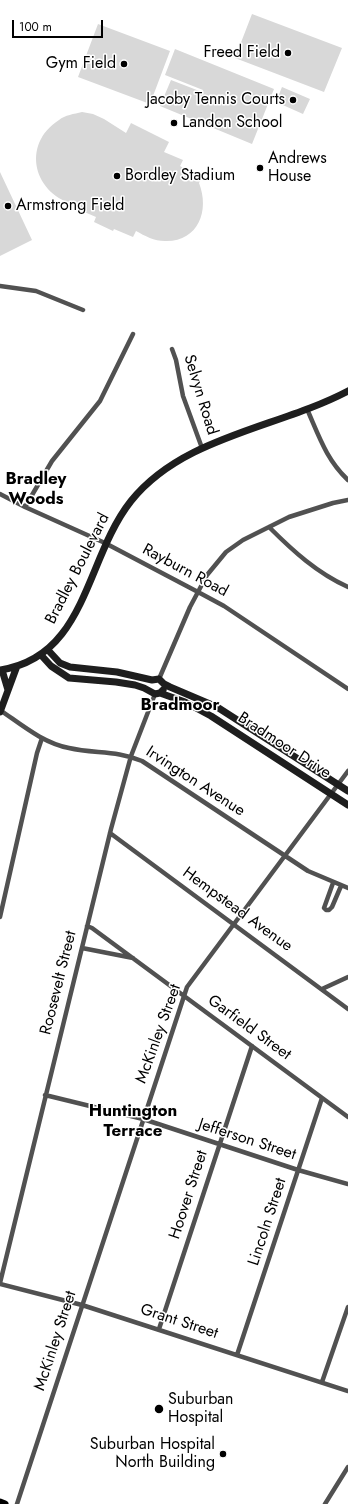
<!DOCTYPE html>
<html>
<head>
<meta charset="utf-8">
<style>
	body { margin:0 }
	#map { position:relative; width:348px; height:1504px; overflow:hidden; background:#fff; font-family:Jost,sans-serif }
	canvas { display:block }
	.scale { position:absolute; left:12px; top:20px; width:91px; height:18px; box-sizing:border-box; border:2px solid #000; border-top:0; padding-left:5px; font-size:12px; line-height:14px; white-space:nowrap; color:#000; -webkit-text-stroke:3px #fff; paint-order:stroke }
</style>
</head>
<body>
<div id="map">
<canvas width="348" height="1504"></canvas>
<div class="scale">100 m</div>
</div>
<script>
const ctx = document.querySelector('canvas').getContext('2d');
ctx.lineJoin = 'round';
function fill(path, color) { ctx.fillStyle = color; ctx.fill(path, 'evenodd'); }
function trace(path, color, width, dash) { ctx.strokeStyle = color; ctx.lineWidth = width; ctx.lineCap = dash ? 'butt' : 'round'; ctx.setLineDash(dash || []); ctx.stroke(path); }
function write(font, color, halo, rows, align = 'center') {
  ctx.font = font + ' Jost,sans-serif'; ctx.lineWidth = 3; ctx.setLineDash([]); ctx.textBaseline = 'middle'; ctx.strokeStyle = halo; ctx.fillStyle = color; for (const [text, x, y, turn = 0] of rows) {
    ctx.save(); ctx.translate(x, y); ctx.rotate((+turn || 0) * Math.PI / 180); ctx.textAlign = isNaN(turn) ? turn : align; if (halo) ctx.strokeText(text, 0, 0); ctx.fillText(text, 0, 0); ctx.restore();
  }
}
fill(new Path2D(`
	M252,14L342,48L324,92L235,58Z
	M98,24L170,51L150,104L78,77Z
	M175,49L274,89L252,144L160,106L171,80L202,92L203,90L165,75Z
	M282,87L310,99L303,114L276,102Z
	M82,112L93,114L104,119L126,133L131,123L169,142L164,152L183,160L180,166L201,179L199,183C210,211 198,242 165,241C154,241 145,236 136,231L133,237L114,229L113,231L94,222L96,217L75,208L77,205C34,196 20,145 59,120C65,115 74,114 82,112Z
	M0,172L32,240L0,256Z`), '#d8d8d8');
trace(new Path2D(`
	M0,286L36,291L83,310
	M172,349L176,360L183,396L202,448
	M307,409C319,436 326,459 348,480
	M0,494L25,507L105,543L198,592L224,606L348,689
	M25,507L52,461L100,401L133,334
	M269,527C293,551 317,573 348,587
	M159,679L190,607L207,575L226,552L243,540L289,517L333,503L348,500
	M0,710C22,725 43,743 69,748C95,754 116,750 142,761L308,871L348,888
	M110,833L348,1009
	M333,883L324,908L326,910H329L332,907L341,886
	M0,917L37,753L42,738
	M87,926L92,928L348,1117
	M82,948L133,958
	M322,989L348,977
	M45,1095L143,1119L298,1170L348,1184
	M0,1283L111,829L131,756L155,694
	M0,1284L82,1305L348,1391
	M159,1329L252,1046
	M237,1355L322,1098
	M322,1382L348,1307
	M17,1504L187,987L348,771
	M325,1504L348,1467`), '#515151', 4.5);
trace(new Path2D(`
	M48,650L60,663L70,667L117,672L152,680L159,679L164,684L170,687L217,707L348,791
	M41,655L51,666L69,678L116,682L135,685L144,688L155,694L160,693L163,690
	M0,670C87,657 85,559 131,501C183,436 278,428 348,391
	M2,670L8,690
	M160,693L185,702L211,716L348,805
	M0,712L17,666`), '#1e1e1e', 7);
trace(new Path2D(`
	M0,1502L5,1504`), '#000', 7);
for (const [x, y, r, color] of [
	[288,53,4,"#000"],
	[124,64,4,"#000"],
	[293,100,4,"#000"],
	[174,123,4,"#000"],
	[260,168,4,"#000"],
	[117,176,4,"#000"],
	[8,206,4,"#000"],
	[159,1409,5,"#000"],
	[223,1454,4,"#000"]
]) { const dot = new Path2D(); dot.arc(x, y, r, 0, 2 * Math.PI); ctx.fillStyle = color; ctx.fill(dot); trace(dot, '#fff', 1.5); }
write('16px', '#000', '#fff', [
	["Freed Field",280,53,"right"],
	["Gym Field",116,64,"right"],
	["Jacoby Tennis Courts",285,100,"right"],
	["Landon School",182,123],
	["Andrews",268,159],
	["House",268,177],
	["Bordley Stadium",125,176],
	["Armstrong Field",16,206],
	["Suburban",168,1400],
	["Hospital",168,1418],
	["Suburban Hospital",215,1445,"right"],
	["North Building",215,1463,"right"]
], 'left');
write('16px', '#000', '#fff', [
	["Selvyn Road",200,395,73],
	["Bradley Boulevard",78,569,-63],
	["Rayburn Road",185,571,28],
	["Bradmoor Drive",284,746,33],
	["Irvington Avenue",195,782,33],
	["Hempstead Avenue",237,910,36],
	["Roosevelt Street",59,983,-76],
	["Garfield Street",249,1028,36],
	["McKinley Street",159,1034,-70],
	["Jefferson Street",247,1140,18],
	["Hoover Street",189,1195,-72],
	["Lincoln Street",268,1222,-72],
	["Grant Street",179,1322,18],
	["McKinley Street",56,1341,-72]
]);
write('bold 17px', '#000', '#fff', [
	["Bradley",36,480],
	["Woods",36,500],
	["Bradmoor",180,706],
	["Huntington",133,1112],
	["Terrace",133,1132]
]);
</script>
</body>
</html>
